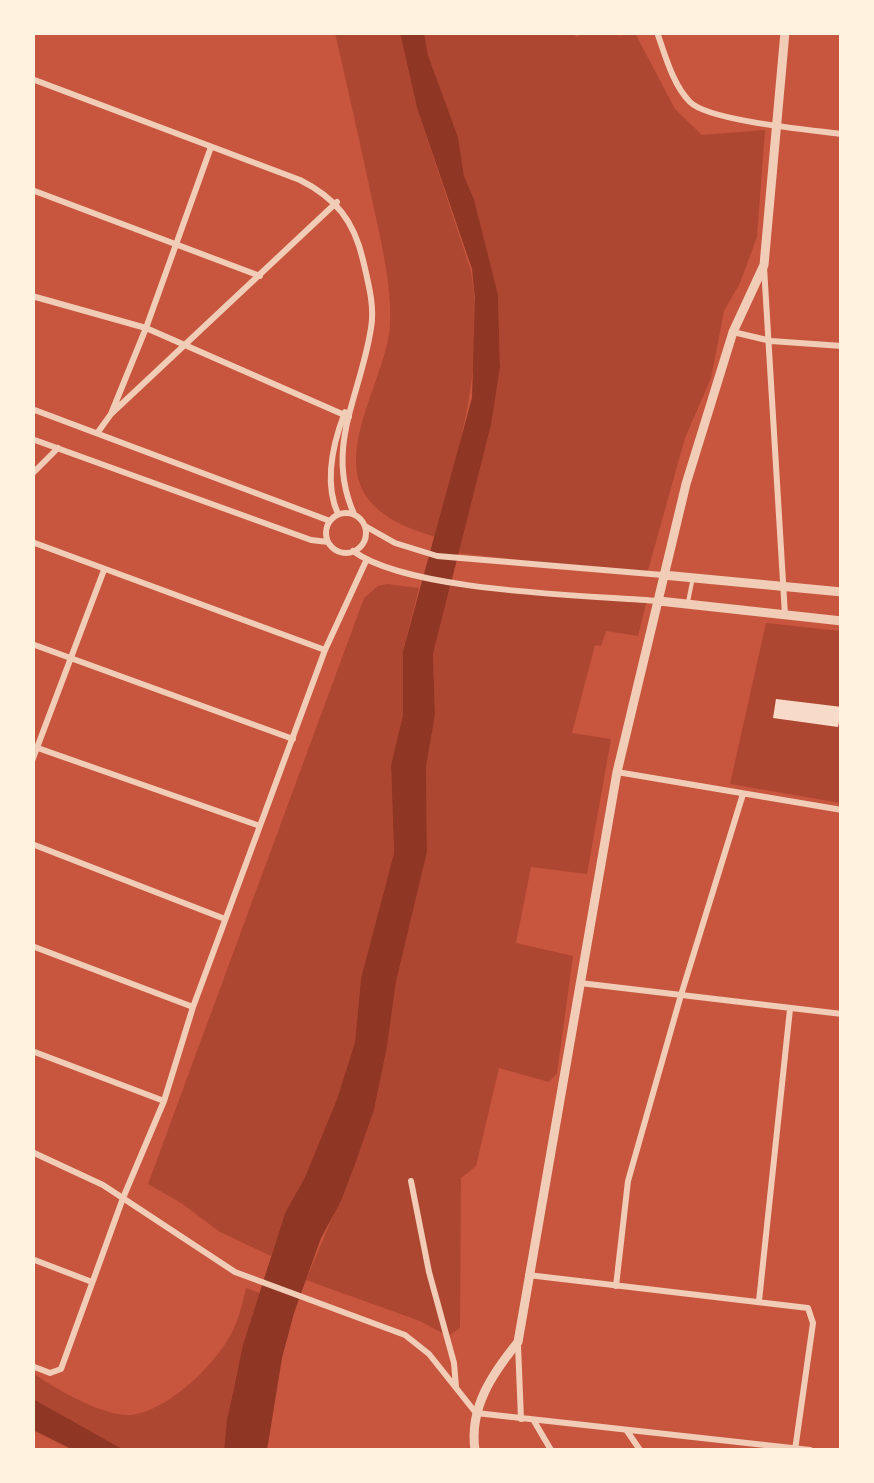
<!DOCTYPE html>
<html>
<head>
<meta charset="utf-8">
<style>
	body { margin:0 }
	#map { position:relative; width:874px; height:1483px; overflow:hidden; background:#c8553d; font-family:Jost,sans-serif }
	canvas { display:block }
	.frame { position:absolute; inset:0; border:35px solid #fff3e0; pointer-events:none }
</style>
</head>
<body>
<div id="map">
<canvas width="874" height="1483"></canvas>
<div class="frame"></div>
</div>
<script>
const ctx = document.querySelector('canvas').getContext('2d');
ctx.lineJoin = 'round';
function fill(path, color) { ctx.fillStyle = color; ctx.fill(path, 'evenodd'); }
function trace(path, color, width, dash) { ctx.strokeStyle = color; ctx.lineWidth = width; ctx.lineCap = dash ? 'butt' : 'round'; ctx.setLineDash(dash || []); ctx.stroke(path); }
fill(new Path2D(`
	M573,32L576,37L586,33H616L618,36L635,33L675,109L702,135L765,130L757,237L740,283L724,311L711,378L685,438L647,574L458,553L491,425L500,368L498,296L474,199L464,176L458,137L428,55L424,33Z
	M335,33H400L417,108L471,271C487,362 458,449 436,537C405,528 369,514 359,481C345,434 387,372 390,325C392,285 381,242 373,204C361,147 348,90 335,33Z
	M387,584L419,588L403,651V715L391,765L394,853L361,978L355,1042L337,1099L305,1177L285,1213L271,1256L220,1232L181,1203L148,1184L364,598L378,586Z
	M451,584L647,600L638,636L606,631L601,646L595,645L572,733L611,739L587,874L531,867L516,943L573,956L557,1073L549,1082L499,1068L476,1166L461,1178L460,1328L448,1336L420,1321L306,1280L358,1156L374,1110L387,1047L396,982L427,852L426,767L435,715L433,654Z
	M766,623L841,631V803L730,784Z
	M246,1288L260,1293C243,1344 229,1396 224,1450H124L33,1400L32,1372C53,1388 104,1417 131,1415C169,1411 221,1360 235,1326C240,1314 243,1301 246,1288Z`), '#ae4732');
fill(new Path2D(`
	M400,33H424L428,55L458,137L464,176L474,199L498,295L500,368L491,425L433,654L435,715L426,767L427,852L396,982L387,1047L374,1110L358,1156L341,1201L321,1238L294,1313L282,1358L267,1450H224L227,1420L243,1345L285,1213L305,1177L337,1099L355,1042L361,978L394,853L391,765L403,715V651L472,398L475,299L472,269L417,108Z
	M33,1399L124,1450H73L33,1430Z`), '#8f3625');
fill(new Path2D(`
	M776,699L842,707L838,727L773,718Z`), '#f7dbc8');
trace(new Path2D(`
	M688,602L693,577`), '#f1ccb7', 4);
trace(new Path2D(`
	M657,32C665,55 673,85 690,102C709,121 811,130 842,134
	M32,79L300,180C336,198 354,221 363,260C368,282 375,306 371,328C361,395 324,447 354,514
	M32,190L260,276
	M764,267L785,615
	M32,296L146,328L349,417
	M733,332L771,341L842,346
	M32,409L330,521
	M111,414L337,202
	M98,432L111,414L146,328L211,147
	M32,439L311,540L328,542
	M32,474L58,448
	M326 533a20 20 0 1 1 40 0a20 20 0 1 1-40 0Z
	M338,514C324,483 333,443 345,412
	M365,526L395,543L437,556L663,575
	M32,542L325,650
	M353,551C409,592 585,595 658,601
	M32,644L293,739
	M32,746L260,826
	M32,761L104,570
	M617,772L842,810
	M32,844L225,919
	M32,946L193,1007
	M580,983L842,1014
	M32,1051L164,1101
	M32,1152L103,1185L235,1272L405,1335L429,1354L476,1413L810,1450
	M411,1181L429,1272L454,1363L456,1387
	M32,1259L92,1282
	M528,1275L808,1308L813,1323L795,1450
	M616,1286L628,1181L681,995L743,794
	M759,1301L790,1009
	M518,1345L521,1419
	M32,1366L50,1373L61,1369L123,1198L164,1101L193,1007L325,650L366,561
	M534,1421L551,1450
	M627,1431L640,1450`), '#f1ccb7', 6);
trace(new Path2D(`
	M663,575L842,592
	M659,601L842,621
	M475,1450C469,1408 492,1374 518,1342L617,772L686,484L733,332L764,265L785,32`), '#f1ccb7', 9);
</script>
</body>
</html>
